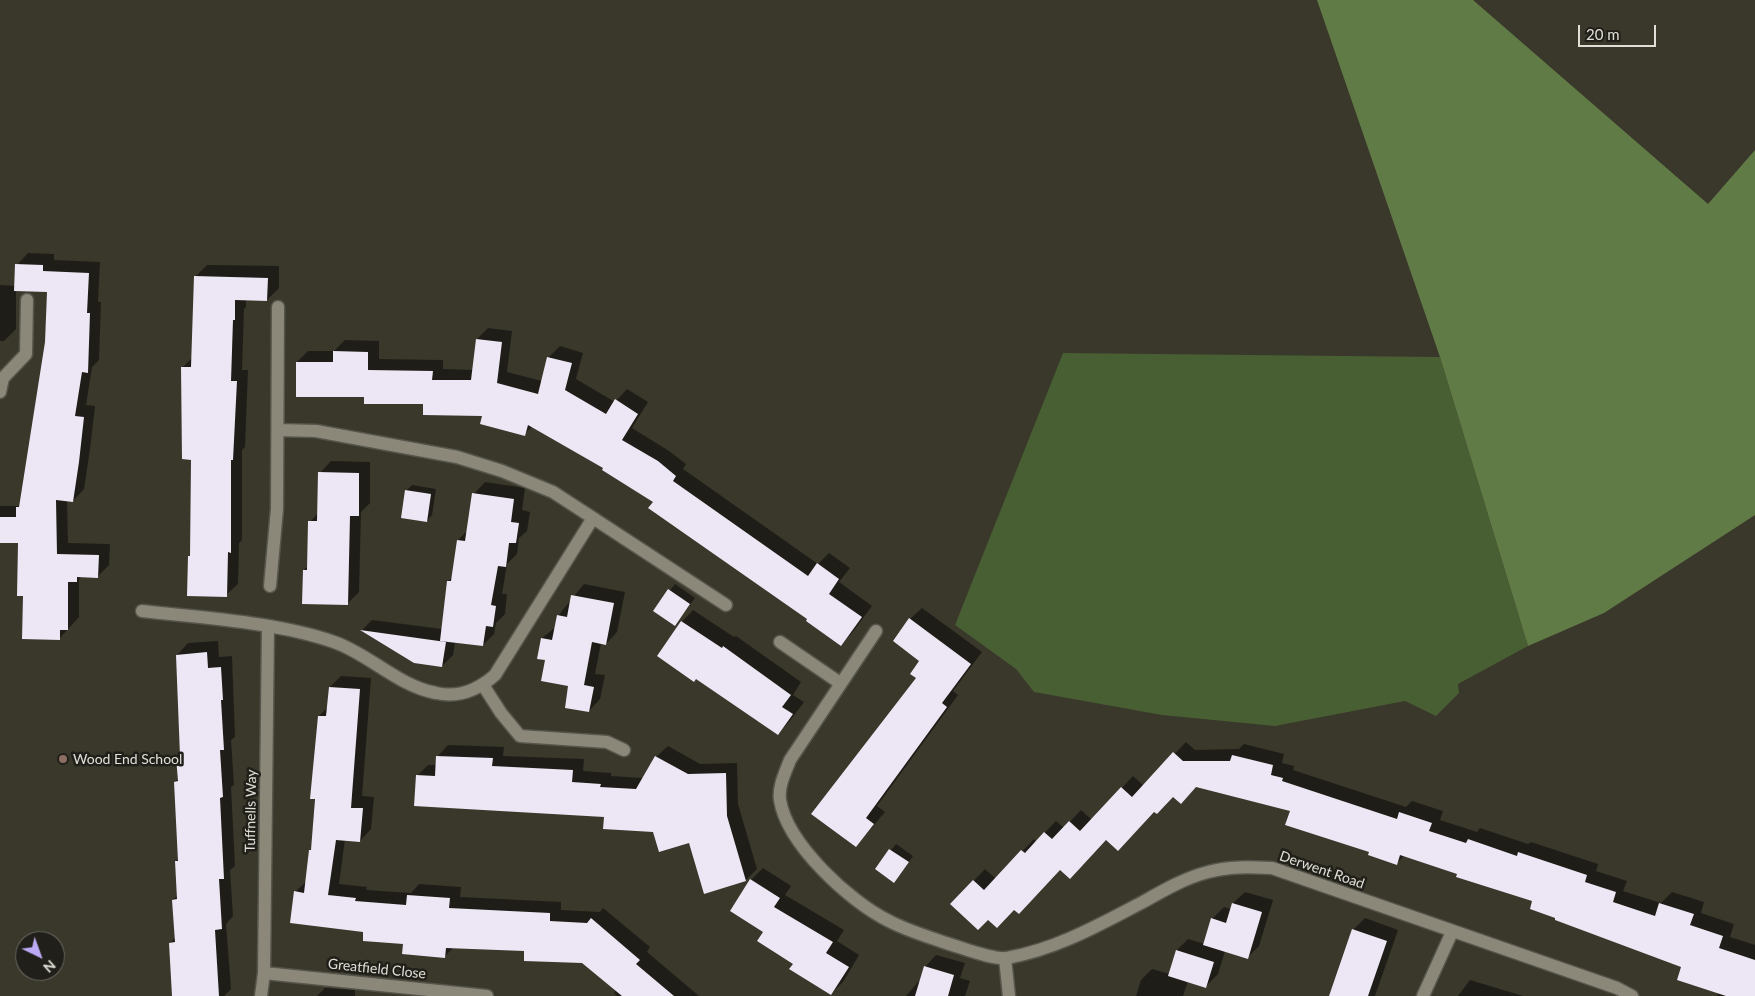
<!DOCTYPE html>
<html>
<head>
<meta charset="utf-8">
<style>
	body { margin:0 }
	#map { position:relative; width:1755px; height:996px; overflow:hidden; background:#3a372b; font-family:Lato,sans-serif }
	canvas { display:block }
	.north { position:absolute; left:15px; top:931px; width:50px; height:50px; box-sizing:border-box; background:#201f19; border:1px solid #6d6c65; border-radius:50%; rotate:138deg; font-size:14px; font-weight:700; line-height:20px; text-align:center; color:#e0dfd7 }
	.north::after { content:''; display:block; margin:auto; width:18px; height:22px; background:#bea9f5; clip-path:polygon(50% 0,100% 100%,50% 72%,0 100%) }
	.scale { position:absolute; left:1578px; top:25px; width:78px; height:22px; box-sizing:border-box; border:2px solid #e0dfd7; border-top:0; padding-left:6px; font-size:15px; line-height:18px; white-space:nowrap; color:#e0dfd7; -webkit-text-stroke:4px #201f19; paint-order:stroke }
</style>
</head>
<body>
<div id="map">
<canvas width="1755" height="996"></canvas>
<div class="north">N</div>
<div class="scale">20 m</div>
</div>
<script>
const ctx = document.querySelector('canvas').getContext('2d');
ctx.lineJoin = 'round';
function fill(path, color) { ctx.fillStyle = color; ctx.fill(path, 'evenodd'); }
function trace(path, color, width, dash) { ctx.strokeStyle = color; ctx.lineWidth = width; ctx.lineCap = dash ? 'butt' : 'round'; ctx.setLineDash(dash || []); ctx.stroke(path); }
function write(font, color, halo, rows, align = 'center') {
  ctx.font = font + ' Lato,sans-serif'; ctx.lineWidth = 5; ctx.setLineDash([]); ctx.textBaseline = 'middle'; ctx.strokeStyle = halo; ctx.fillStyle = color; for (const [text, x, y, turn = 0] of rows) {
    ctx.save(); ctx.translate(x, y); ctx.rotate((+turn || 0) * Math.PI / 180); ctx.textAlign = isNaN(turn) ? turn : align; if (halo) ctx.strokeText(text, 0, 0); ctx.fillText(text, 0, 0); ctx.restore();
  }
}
fill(new Path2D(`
	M1063,353L1440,357L1528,646L1458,684L1459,693L1436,716L1405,701L1275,726L1162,715L1034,692L1016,669L955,625Z`), '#485e33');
fill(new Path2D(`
	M1317,0H1473L1708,204L1755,150V515L1604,613L1528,646L1440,357Z`), '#617b46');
fill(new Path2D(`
	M28,253L54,254V260L100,262L98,302H101L99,360L92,367L86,405L95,406L90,449L84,489L73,501L67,500L68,543L110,544L109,565L98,576H82L79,579V617L59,639L24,595L19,541L0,542V506H19L46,342L48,291L16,289V329L4,341H0V285L16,286L17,265Z
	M207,265L279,266V288L267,300L246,299V307L244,309L242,370H248L245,447L242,450V540L239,543L238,584L226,595L191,555L193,458L182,368L193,357L195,277Z
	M488,328L512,331L507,372L542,381L548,358L560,346L583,353L576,379L615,402L627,389L648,402L632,428L669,451L686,464L683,469L818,564L829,553L850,568L839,582L872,606L852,633L841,644L655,501L605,468L533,426L524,434L484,415L424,403L365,396L297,362L308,351H334L345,340L379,341V359L443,360V369L474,370L477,339Z
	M331,461L370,462V503L361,512L359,592L347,604L304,570L308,566L310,522L319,512L320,473Z
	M485,482L525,488L522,510L530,512L527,531L519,538L517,554L507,564L502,594H507L505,614L496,623L494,634L483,645L455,642L453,655L442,666L415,662L362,630L372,620L442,629L448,581L453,577L458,540L468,530L474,494Z
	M412,485L436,489L432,515L427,521L406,491Z
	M584,584L625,592L617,632L606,644L601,643L595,674L605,675L600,699L589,711L547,659L542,638L556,627L558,616Z
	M675,584L695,598L675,624L655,610Z
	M922,608L982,652L953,691L958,695L877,806L885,812L856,846L813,814L918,678L921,660L910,619Z
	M693,610L734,637L736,636L801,682L793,695L804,702L789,722L778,734L696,678L658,656L682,622Z
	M218,641L219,657L232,656L235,737L231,740L234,785L231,787L235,866L230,870L233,916L226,924L231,989L224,996H174L170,943L176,937L173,900L178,895L176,861L180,858L175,782L179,778L177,757L181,753L177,655L188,643Z
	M341,676L371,678L362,796L374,797L371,829L360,841L345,839L339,884L367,887L366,890L411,893L419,884L461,887L460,897L561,902V910L600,912L603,908L650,947L647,952L699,996H617L614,993L616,990L583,962L525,950L454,947L445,956L365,931L295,892L307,881L310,850L312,848L319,716L328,707L330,687Z
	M1186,742L1195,750L1239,749L1244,744L1284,754L1282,763L1294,766L1293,770L1406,807L1412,801L1443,811L1440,820L1477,832L1480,828L1528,844L1531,842L1598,864L1596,871L1627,881L1623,891L1661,903L1672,892L1704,902L1701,913L1734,924L1730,937L1755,945V996H1717L1719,992L1683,966L1557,917L1534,900L1405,855L1397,863L1370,852L1292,810L1197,786L1173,795L1155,810L1060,869L1015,908L988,918L952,904L985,869L996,879L1034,839L1036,842L1056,821L1064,828L1081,810L1092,820L1133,776L1144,786Z
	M448,745L504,747L503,756L584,759L583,771L611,773V776L643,778L656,757L668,746L700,764L737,763L738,804L757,869L746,880L705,893L689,842L605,816L417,776L428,765H436L437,757Z
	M896,844L913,856L899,876L876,869Z
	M763,868L791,886L785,895L844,930L837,941L859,955L843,982L831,994L795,963L764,931L751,880Z
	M1245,892L1273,900L1259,946L1247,958L1225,951L1218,974L1206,986L1188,981L1183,996H1136L1141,980L1152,969L1170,974L1177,950L1188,939L1205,944L1212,919L1224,907L1231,909L1233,903Z
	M1365,918L1398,930L1375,996H1330L1353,930Z
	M936,955L965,963L960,978L970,981L965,996H906L919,981L920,982L925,967Z
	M1470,980L1523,996H1458Z
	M325,988L355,990V996H317Z`), '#0007');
fill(new Path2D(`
	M15,264L43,265V271L89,273L87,313H90L88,373L82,372L75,416L84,417L79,462L73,502L56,500L57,554L99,555L98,578L77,577V582H68V630H60V640L22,639L23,596H17L18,543H0V517H16V507H19L45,342L47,292L14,291Z
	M194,276L268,278L267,301L235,300V320H233L231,381H237L233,460H231V553L228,552L227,597L187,596L188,556H190L191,460L182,459L181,367H191Z
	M476,339L502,342L497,383L538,394L547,357L572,363L565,390L606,414L615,399L638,414L622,440L658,461L676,476L673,481L808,576L817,563L839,579L829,594L862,617L841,646L806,621L807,619L648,508L653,502L602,470L603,468L528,425L525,436L480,424L482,416L423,415V404H364V397H296V362H333V351L368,352V370L433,371L432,380H471Z
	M318,472L359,473V516H350L348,605L302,604L303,570H307L308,521H317Z
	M405,490L431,494L427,522L401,518Z
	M472,493L514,499L511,522L519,523L516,543H509L506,567L498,566L491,605L496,606L493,627L486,626L483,646L440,641L447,581H451L457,540L465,541Z
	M668,589L690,604L675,626L653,611Z
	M571,595L614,603L606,645L592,642L584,685L594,687L589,712L565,708L568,686L541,681L545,660L537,659L541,638L552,640L557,615L567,617Z
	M909,618L971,664L942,703L947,707L866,818L874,824L856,847L811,814L916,678L910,674L919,661L893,641Z
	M681,621L722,648L723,646L791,695L782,707L793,714L778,735L696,679L694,682L657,656Z
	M360,630L446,642L442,667L414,663Z
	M207,652L208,668L221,667L223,700H221L224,750H220L223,797L220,798L224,879H219L222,929L215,930L219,996H172L169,943L175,942L172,900L177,899L175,861H178L174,782L178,781L176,757L180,756L176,655Z
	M329,687L360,689L351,808H363L360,842L336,840L328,895L356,898L355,901L406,905L407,895L450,898L449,908L550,913V921L587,923L591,918L640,960L636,964L674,996H622L582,963L524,961V951L446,948L445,958L402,954L403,944L363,941V932L290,923L294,891L304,893L309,850H311L315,799H310L318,716H326Z
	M1173,752L1183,761H1230L1232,755L1273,765L1271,775L1283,778L1282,781L1397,819L1399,812L1432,823L1429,831L1466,843L1468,839L1517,856L1518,852L1587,875L1585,882L1616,892L1613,902L1655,916L1659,903L1694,914L1690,925L1723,936L1719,948L1755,960V996H1726L1677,980L1681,967L1555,920V918L1530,909L1532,901L1456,877L1457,874L1400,855L1397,865L1368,855L1369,852L1285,825L1290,811L1196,787L1181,804L1173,797L1157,814L1154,812L1118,851L1106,840L1070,879L1060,870L1019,914L1014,910L997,928L988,920L978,930L950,904L973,880L984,890L1021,850L1025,853L1044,832L1052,839L1069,821L1080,831L1121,787L1132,797Z
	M436,756L493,758L492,766L573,770L572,782L601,784L600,787L636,789L655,756L688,774L726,773L727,816L746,881L704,894L689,843L659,852L653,832L603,829L604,817L414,806L416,775L435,776Z
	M889,849L909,862L894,883L875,869Z
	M750,879L780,898L774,907L833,942L826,953L849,967L831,995L789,969L793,964L757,941L763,932L730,911Z
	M1232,903L1262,912L1248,959L1203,945L1211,918L1226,923Z
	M1352,929L1387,941L1368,996H1329Z
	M1176,950L1214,962L1206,988L1168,976Z
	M924,966L954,975L948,996H915Z`), '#ede6f4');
const minor = new Path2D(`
	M0,392L3,378L26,354L27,300
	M593,518L726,605
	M270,586L277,509L278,307
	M142,611C202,618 277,622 334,642C369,654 398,686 436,693C458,698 478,690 495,675L593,518L553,492L502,471L457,457L316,431L278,430
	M876,631L790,760C785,773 778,787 780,800C787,844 850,902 889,921C908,931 929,937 949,944C963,948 993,960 1007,958C1057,949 1099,925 1143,902C1164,890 1185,878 1208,872C1229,866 1250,867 1272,868L1617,988L1632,996
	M780,642L840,683
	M483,685L501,713L520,736L607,742L624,750
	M1005,958L1009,996
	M264,973L487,996
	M261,996L264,973L268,626
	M1423,996L1452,932`);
trace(minor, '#56554b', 15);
trace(minor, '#8b887a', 12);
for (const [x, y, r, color] of [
	[63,759,5,"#8d6e63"]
]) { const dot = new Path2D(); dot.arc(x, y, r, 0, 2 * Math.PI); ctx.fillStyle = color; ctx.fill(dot); trace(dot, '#201f19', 2); }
write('14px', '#e0dfd7', '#201f19', [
	["Wood End School",73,759]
], 'left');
write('14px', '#e0dfd7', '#201f19', [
	["Tuffnells Way",251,811,-89],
	["Derwent Road",1322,870,19],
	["Greatfield Close",377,969,6]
]);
</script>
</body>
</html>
